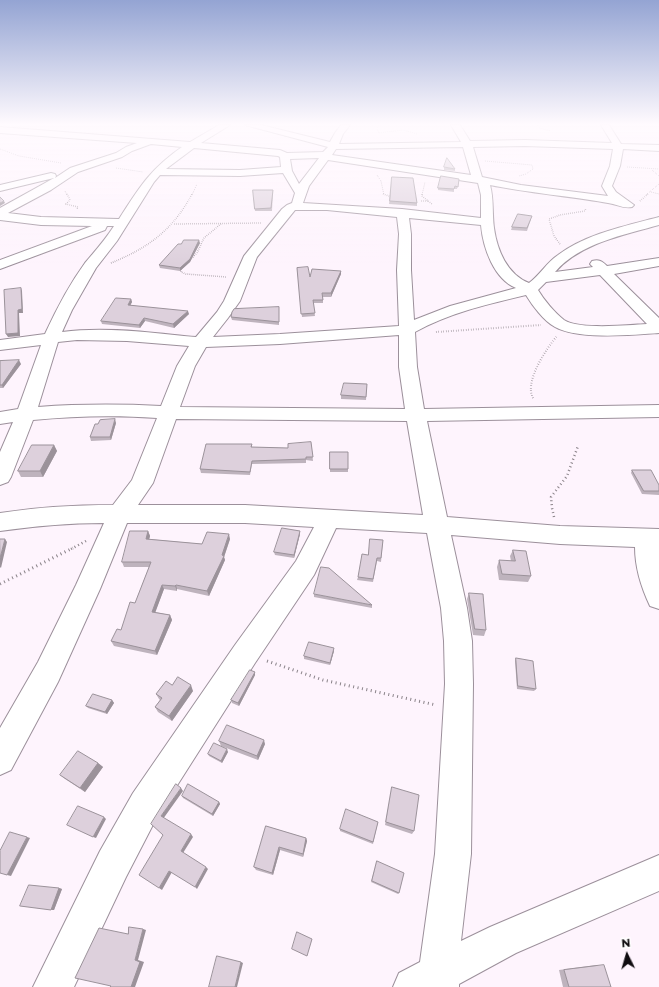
<!DOCTYPE html>
<html>
<head>
<meta charset="utf-8">
<style>
	body { margin:0 }
	#map { position:relative; width:659px; height:987px; overflow:hidden; background:#fef4fd; font-family:Montserrat,sans-serif }
	canvas { display:block }
	.north { position:absolute; left:607px; top:935px; width:40px; height:40px; -webkit-text-stroke:3px #fff; paint-order:stroke; rotate:355deg; font-size:11px; font-weight:700; line-height:16px; text-align:center; color:#100c10 }
	.north::after { content:''; display:block; margin:auto; width:14px; height:18px; background:#100c10; clip-path:polygon(50% 0,100% 100%,50% 72%,0 100%) }
</style>
</head>
<body>
<div id="map">
<canvas width="659" height="987"></canvas>
<div class="north">N</div>
</div>
<script>
const ctx = document.querySelector('canvas').getContext('2d');
ctx.lineJoin = 'round';
function trace(path, color, width, dash) { ctx.strokeStyle = color; ctx.lineWidth = width; ctx.lineCap = dash ? 'butt' : 'round'; ctx.setLineDash(dash || []); ctx.stroke(path); }
function fill(path, color) { ctx.fillStyle = color; ctx.fill(path, 'evenodd'); }
const minor = new Path2D(`
	M219,125H230L201,143L280,150L287,153L323,152L328,147L245,125H261L330,142L335,133L341,125H350L343,134L339,144H340L461,142L451,125H460L470,141L525,140L612,143L601,125H609L621,144L659,145V151L623,149L620,166L612,186L616,192L634,205L632,207C624,209 616,204 608,203C569,196 529,193 490,185C494,199 492,214 494,228C497,250 507,274 529,283C540,275 547,262 558,255C586,234 625,226 659,217V225C624,235 580,243 555,272L593,267L590,264L592,261C599,259 602,261 607,266L659,258V266L614,274L659,318V333C632,335 578,340 555,327C544,321 532,305 526,295C488,304 449,313 415,332L417,367L424,409L659,405V417L427,421L447,517L560,526L659,529V609L650,606C641,587 635,567 635,547L560,544L451,535L467,608L472,641L473,684L471,854L461,941L490,927L659,855V891L516,953L459,984V987H393L399,973L420,962L435,854L445,684L444,641L441,608L427,533L336,528L314,575L255,663L157,817L126,877L74,987H33L100,851L133,793L235,645L296,561L314,527L245,523H127L100,589L58,682L11,770L0,775V728L38,662L76,585L104,523C69,523 35,526 0,531V513C38,507 75,505 113,505L132,480L157,418C115,415 75,416 33,420L11,477L8,482L0,485V452L13,422L0,424V412L18,409L41,345L0,350V340L45,334C56,310 69,285 85,263C95,251 105,240 114,226H107L105,230L0,269V260L92,226L41,225L0,220V208L54,178L0,191V185L51,173L55,174L56,176L55,178L70,168L116,153L126,147L137,143L0,133V127L190,142ZM151,144L182,147C150,169 139,188 119,219L41,217L8,213L51,190L78,172L122,157L132,151ZM525,146L613,149L610,166L602,186L608,196L521,185L482,177L473,147ZM463,147L471,175L332,155L336,149ZM194,148L278,156L280,157L281,167L240,170L166,169ZM319,158L299,184L292,171L290,159ZM328,160L478,183L481,195V218L402,209L303,203L309,186ZM283,173L295,193L292,203L287,205L282,209L244,256L224,301L217,312L196,337C152,333 106,326 62,332L72,310L96,268L117,241L154,182L160,175L240,176ZM295,210H327L397,217L399,234L397,270L399,326L280,334L213,337L228,318L240,301L257,257ZM409,218L481,225C483,248 494,279 516,288L450,306L414,320L411,270V234ZM600,275L647,324C628,325 580,330 564,320C555,313 544,300 538,290L546,282ZM399,335V367L405,409L180,407L195,366L206,347L280,344ZM77,340L127,341L189,346L177,366L161,406C120,404 79,404 38,407L58,342ZM176,419L407,421L423,515L245,505H138L153,483Z`);
trace(minor, '#9c909b', 2);
trace(new Path2D(`
	M378,125L377,129L379,133
	M538,125L539,128L551,131
	M379,133L403,130L417,134
	M0,149L19,156L61,163
	M485,161L532,165L533,169L526,174L519,176
	M627,167L659,169
	M116,168L143,172
	M652,170L659,176
	M377,175L381,181L384,195
	M65,191L67,195
	M651,192L659,194
	M192,195L197,184
	M422,195L425,182
	M646,195L659,184`), '#8a8389', 1, [0.5, 1.5]);
trace(new Path2D(`
	M67,194L70,200L66,204L78,207L77,209
	M383,194L392,197
	M422,194V196L432,204
	M421,201H428
	M640,201L648,194
	M174,224L261,223
	M560,244L554,236L549,219L560,215L585,211L586,208
	M190,260L197,253L204,238L222,223
	M111,263C148,248 173,230 192,194
	M181,269V272L186,274L227,277`), '#8a8389', 1.5, [0.5, 1.5]);
trace(new Path2D(`
	M436,332L541,325
	M533,398C524,382 546,349 557,336`), '#8a8389', 2, [0.5, 2]);
trace(new Path2D(`
	M554,517L552,508L551,497L567,476L578,446
	M71,549L86,541`), '#8a8389', 2.5, [1, 3]);
trace(new Path2D(`
	M0,584L73,548
	M267,661L323,680L436,705`), '#8a8389', 3, [1, 3.5]);
fill(minor, '#fff');
fill(new Path2D(`
	M444,167L455,169V171L444,170Z
	M392,177L417,203V206L389,204Z
	M459,179L457,189H454V192L438,190V188Z
	M253,190H273L272,211H255Z
	M531,219L527,231L511,230L512,227Z
	M200,243L190,262L180,271L160,268L159,265L181,244Z
	M297,268L310,277L341,271V274L331,297H323V303H313L315,316L302,317Z
	M131,299L132,302L130,305L189,314L174,328L145,321L140,328L102,324L101,321Z
	M279,307V325L232,320L231,317Z
	M0,361L21,364L3,388H0Z
	M367,384L366,400L341,399V395Z
	M116,423L111,440L91,441L90,437Z
	M311,442L313,461L306,460V463L252,464L250,475L201,473L200,469L252,444V447L288,448Z
	M54,445L57,451L43,477H21L18,471Z
	M330,452H348V472H330Z
	M632,470L659,491V495L642,494L631,473Z
	M148,531L150,536L149,539L202,544L230,539L224,557L225,560L209,596L177,589V591L164,589L155,612L170,615L172,620L157,655L114,646L111,641L121,630L135,603L149,567H124L122,562Z
	M300,534L294,558L275,555L274,552Z
	M383,540L381,562L377,561L373,582L357,580L358,577L368,555Z
	M513,550L531,576L528,582L499,580L497,567L499,560L511,561L510,556Z
	M469,593L486,630L484,636L473,635L467,599Z
	M314,594L372,605V608L314,597Z
	M334,651L330,665L304,659V656Z
	M516,658L536,689L534,691L517,689L515,661Z
	M255,672V675L239,706L232,703L231,700Z
	M172,685L193,691L172,721L158,712L155,707L160,700L159,699L156,694Z
	M112,700L114,703L107,714L88,708L86,706Z
	M219,741L265,744L258,760L221,746Z
	M228,752L222,763L209,756L208,754Z
	M98,763L103,767L85,792L65,779L60,775Z
	M392,787L414,831L412,834L385,825Z
	M182,796L219,802L220,804L213,816L183,798Z
	M378,822L373,844L340,831V829Z
	M266,826L306,838L307,841L303,857L280,850L273,875L256,870L254,867Z
	M377,861L399,893L398,894L371,882Z
	M59,888L62,889L54,910L20,906Z
	M597,965L611,987H563L559,970Z`), '#beb3bd');
fill(new Path2D(`
	M4,201L5,203L0,206V203Z
	M199,240L200,243L190,262L180,271V268Z
	M341,271V274L331,297V293Z
	M21,288L22,291L23,313H19L20,336L8,337L6,334Z
	M131,299L132,302L129,308L128,305Z
	M188,311L189,314L174,328L173,324Z
	M144,318L145,321L140,328L139,325Z
	M19,360L21,364L3,388L2,385Z
	M115,419L116,423L111,440L110,437Z
	M54,445L57,451L43,477L40,471Z
	M148,531L150,536L148,544L146,539Z
	M300,531V534L294,558V555Z
	M229,534L230,539L224,557L225,560L209,596L207,591L222,555Z
	M5,539L7,542L1,568L0,567V558Z
	M162,585L164,589L154,616L152,612Z
	M176,585L177,589V591L175,586Z
	M170,615L172,620L157,655L155,651Z
	M334,648V651L330,665V663Z
	M255,672V675L239,706L238,703Z
	M191,685L193,691L172,721L169,716Z
	M112,700L114,703L107,714L105,712Z
	M264,740L265,744L258,760L257,756Z
	M227,749L228,752L222,763L221,761Z
	M98,763L103,767L85,792L80,788Z
	M181,788L183,791L163,819L161,816Z
	M219,802L220,804L213,816L212,814Z
	M104,817L106,819L96,838L93,837Z
	M191,834L193,837L183,853L181,851Z
	M27,837L30,838L11,876L7,875Z
	M306,838L307,841L303,857V854Z
	M279,847L280,850L273,875L272,873Z
	M206,867L208,869L197,889L195,887Z
	M169,871L172,872L162,890L159,888Z
	M59,888L62,889L54,910H51Z
	M143,929L146,930L138,960L144,962L135,987H131L135,960Z
	M241,962L243,963L237,987H235Z`), '#9b929a');
const building = new Path2D(`
	M447,158L455,169L444,167Z
	M441,176L459,179L458,187L455,186L454,189L438,188Z
	M392,177L413,178L417,203L390,201Z
	M253,190H273L271,208L255,209Z
	M0,197L4,201L0,203Z
	M518,214L532,216L527,228L512,227Z
	M184,240H199L190,259L180,268L159,265L178,244H181Z
	M308,267L310,277L312,269L341,271L331,293H322L323,300H313L315,313L301,314L297,268Z
	M21,288L22,309L18,310V333L6,334L4,290Z
	M116,298L131,299L128,305L188,311L173,324L144,318L139,325L101,321Z
	M279,307V322L231,317L232,312L234,309Z
	M19,360L2,385H0V361Z
	M344,383L367,384L366,397L341,395Z
	M115,419L110,437H90L95,424H98L100,420Z
	M311,442L313,457H306V459L252,461L250,472L200,469L206,444H252L251,447L288,448V444Z
	M32,445H54L40,471H18Z
	M330,452H348V469H330Z
	M632,470H651L659,485V491H644Z
	M282,528L300,531L294,555L274,552Z
	M130,531H148L146,539L202,544L207,532L229,534L222,555L224,556L207,591L176,585L175,586L162,585L152,612L170,615L155,651L111,641L117,629L121,630L130,602L135,603L151,562H122Z
	M0,539H5L0,558Z
	M370,539L383,540L381,558H377L373,579L358,577L362,554L368,555Z
	M513,550L526,551L531,576L502,574L499,560L515,561Z
	M321,567L329,568L372,605L314,594Z
	M469,593L483,594L486,630L475,629Z
	M309,642L334,648L330,663L304,656Z
	M516,658L533,661L536,689L518,686Z
	M250,670L255,672L238,703L231,700Z
	M178,677L191,685L169,716L155,707L162,698L156,694L166,681L172,685Z
	M93,694L112,700L105,712L86,706Z
	M227,725L264,740L257,756L219,741Z
	M214,743L227,749L221,761L208,754Z
	M78,751L98,763L80,788L60,775Z
	M176,784L181,788L161,816L191,834L181,851L206,867L195,887L169,871L159,888L139,875L163,835L151,824Z
	M188,784L219,802L212,814L182,796Z
	M392,787L419,795L414,831L386,822Z
	M78,806L104,817L93,837L67,825Z
	M346,809L378,822L373,842L340,829Z
	M266,826L306,838L303,854L279,847L272,873L254,867Z
	M10,832L27,837L7,875L0,873V851Z
	M377,861L404,873L399,893L372,881Z
	M29,885L59,888L51,910L20,906Z
	M129,927L143,929L135,960L140,962L131,987H110L111,986L75,978L99,928L128,934Z
	M297,932L312,939L307,956L292,949Z
	M217,956L241,962L235,987H209Z
	M604,965L611,987H569L564,970Z`);
fill(building, '#ddd0dc');
trace(building, '#9b929a', 1);
const sky = ctx.createLinearGradient(0, 0, 0, 264);
sky.addColorStop(0, '#94a4d3');
sky.addColorStop(0.47, '#fffafe');
sky.addColorStop(1, '#fffafe00');
ctx.fillStyle = sky;
ctx.fillRect(0, 0, 659, 264);
</script>
</body>
</html>
